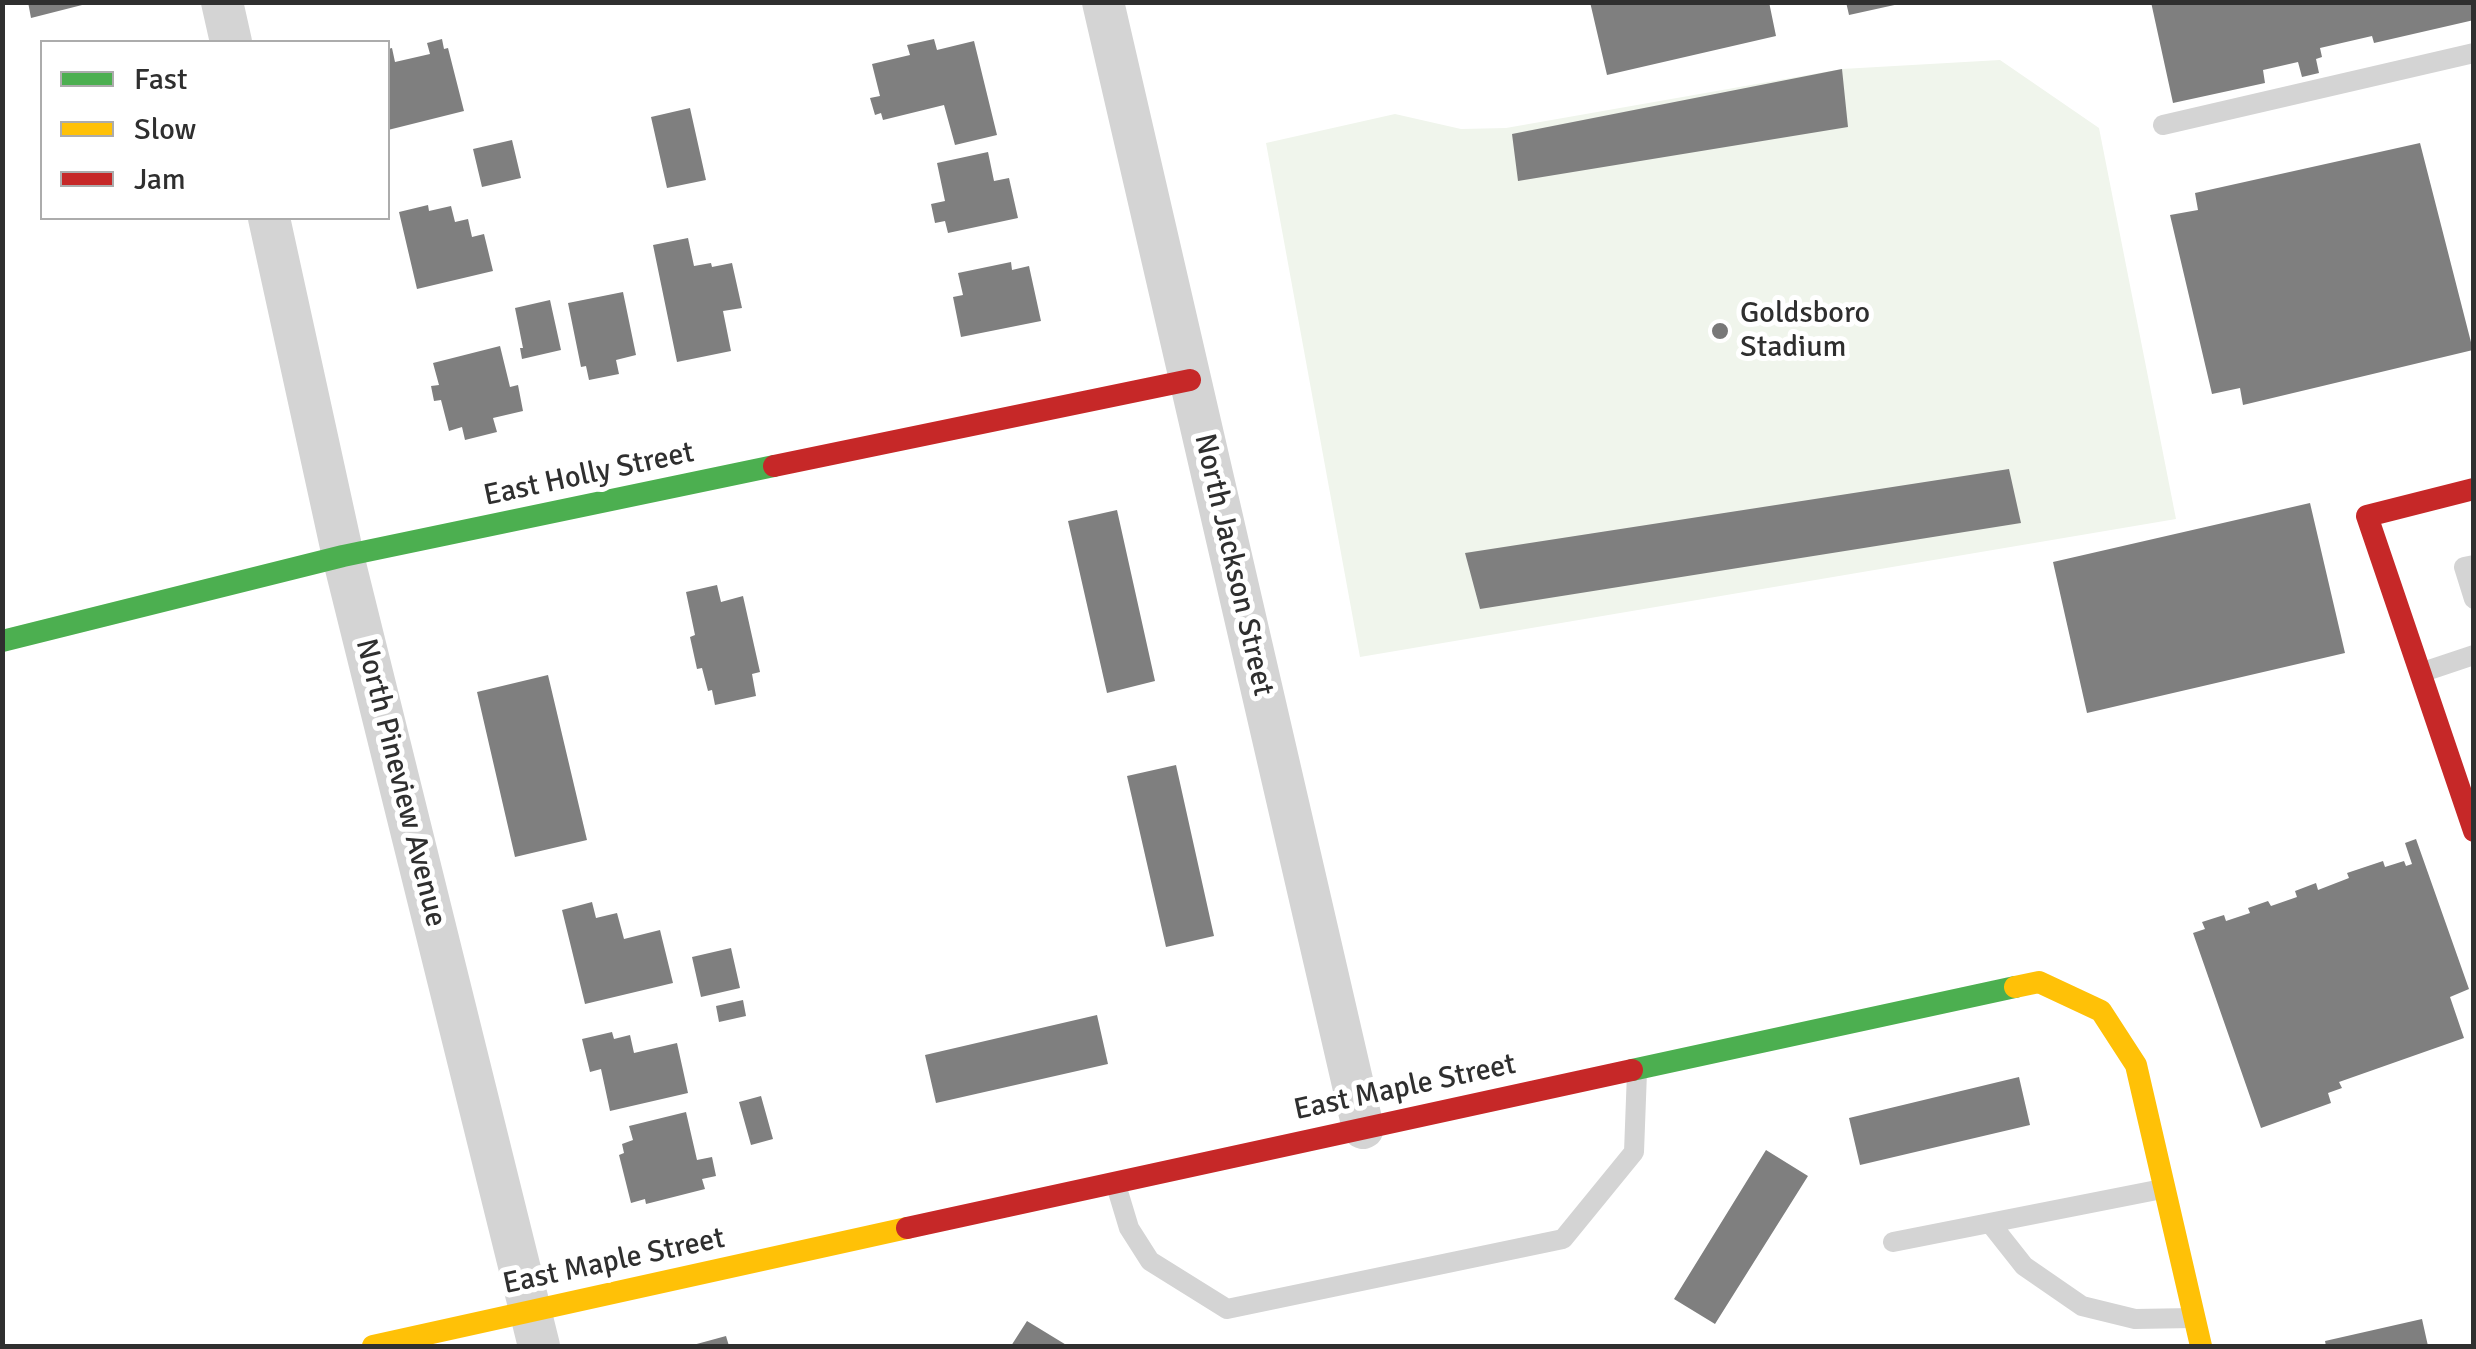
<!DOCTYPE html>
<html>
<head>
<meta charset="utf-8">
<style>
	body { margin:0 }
	#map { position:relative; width:2476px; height:1349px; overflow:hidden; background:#fff; font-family:Signika,sans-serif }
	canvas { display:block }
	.frame { position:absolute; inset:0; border:5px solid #2f2f2f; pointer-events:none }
	.legend { position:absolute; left:40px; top:40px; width:350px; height:180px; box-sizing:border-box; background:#fff; border:2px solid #acacac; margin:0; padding:12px 18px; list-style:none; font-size:30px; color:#2f2f2f }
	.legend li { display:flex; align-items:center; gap:20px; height:50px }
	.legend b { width:50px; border:2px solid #acacac }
</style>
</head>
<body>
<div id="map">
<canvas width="2476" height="1349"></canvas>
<div class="frame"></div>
<ul class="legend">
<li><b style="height:12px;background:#4caf50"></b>Fast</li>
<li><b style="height:12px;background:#ffc107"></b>Slow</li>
<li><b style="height:12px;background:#c62828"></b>Jam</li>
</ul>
</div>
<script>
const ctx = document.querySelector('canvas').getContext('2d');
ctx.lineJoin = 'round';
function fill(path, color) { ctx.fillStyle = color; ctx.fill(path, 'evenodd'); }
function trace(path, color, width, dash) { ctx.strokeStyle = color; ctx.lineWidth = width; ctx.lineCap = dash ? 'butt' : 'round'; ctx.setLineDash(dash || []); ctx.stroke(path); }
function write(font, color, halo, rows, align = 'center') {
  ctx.font = font + ' Signika,sans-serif'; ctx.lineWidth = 10; ctx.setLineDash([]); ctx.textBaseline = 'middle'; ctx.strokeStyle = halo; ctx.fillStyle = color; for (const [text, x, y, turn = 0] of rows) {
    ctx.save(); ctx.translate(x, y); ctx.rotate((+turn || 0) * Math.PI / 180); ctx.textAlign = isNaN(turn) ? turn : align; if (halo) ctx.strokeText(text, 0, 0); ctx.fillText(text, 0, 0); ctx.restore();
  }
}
fill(new Path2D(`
	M2000,60L2099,128L2176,519L1360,657L1266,143L1395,114L1461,129L1506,128L1842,69Z`), '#f0f5ec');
fill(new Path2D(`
	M28,2H86V4L31,18Z
	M1590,2H1769L1776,36L1607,75Z
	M1846,2H1898L1899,4L1849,15Z
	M2151,2H2474V20L2374,43L2372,36L2320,48L2322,57L2316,59L2319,73L2302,77L2298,62L2263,70L2265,83L2173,103Z
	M442,39L444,49L448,48L464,111L388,130V49L392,48L395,62L430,54L427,43Z
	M934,39L937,50L974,41L997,135L955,145L944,105L883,120L881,113L875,115L870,98L880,96L872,64L910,55L907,45Z
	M1842,69L1848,127L1518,181L1512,134Z
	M690,108L706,180L667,188L651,117Z
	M512,140L521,178L482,187L473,149Z
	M2420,143L2473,350L2243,405L2240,388L2212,394L2170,215L2198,210L2195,193Z
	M988,152L994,181L1009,178L1018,218L948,233L945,221L935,223L931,204L945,201L937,163Z
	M428,205L429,211L451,206L455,222L468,219L472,237L484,234L493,271L417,289L399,212Z
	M688,238L694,266L711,263L712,267L732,263L742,308L723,311L731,351L677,362L653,245Z
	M1011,262L1012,270L1029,266L1041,321L961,337L953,297L963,295L958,273Z
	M623,292L636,355L616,360L619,374L589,380L586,366L581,367L568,303Z
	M550,300L561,350L522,359L520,348H523L515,308Z
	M500,346L510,387L518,385L523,411L493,418L497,432L465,440L462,427L449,431L441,400L434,401L431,386L439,385L433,363Z
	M2009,469L2021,523L1480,609L1465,553Z
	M2310,503L2345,653L2087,713L2053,562Z
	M1117,510L1155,681L1107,693L1068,521Z
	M717,585L721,602L743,596L760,672L752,674L756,696L715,705L712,690L708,691L702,668L697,669L690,637L695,635L686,592Z
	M548,675L587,840L515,857L477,692Z
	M1176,765L1214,936L1166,947L1127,776Z
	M2416,839L2469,989L2450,997L2464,1038L2339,1082L2342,1088L2328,1093L2331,1103L2261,1128L2193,933L2205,929L2202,922L2224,915L2226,921L2250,913L2248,908L2268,901L2271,906L2297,897L2295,891L2316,883L2318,890L2349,878L2347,873L2383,861L2385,867L2404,861L2406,866L2412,864L2405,843Z
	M592,902L596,918L617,913L624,939L660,930L673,983L585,1004L562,910Z
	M731,948L740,988L701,997L692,957Z
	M743,1000L746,1016L719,1022L716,1006Z
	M1097,1015L1108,1064L936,1103L925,1055Z
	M612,1032L614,1039L630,1035L634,1053L677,1043L688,1093L610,1111L601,1069L590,1072L582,1039Z
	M2019,1077L2030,1125L1860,1165L1849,1118Z
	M761,1096L773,1139L751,1145L739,1102Z
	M686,1112L697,1160L712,1157L716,1176L702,1179L705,1189L646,1204L645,1199L631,1203L619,1155L624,1153L622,1144L633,1140L629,1126Z
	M1766,1150L1808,1176L1715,1324L1674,1299Z
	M2422,1319L2428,1346H2326L2325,1341Z
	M1027,1321L1068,1346H1011Z
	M726,1336L729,1346H693V1345Z`), '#7f7f7f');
trace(new Path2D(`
	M2163,125L2474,53
	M2474,565L2464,567L2474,599
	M2423,672L2474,655
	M1116,1185L1129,1228L1150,1261L1227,1309L1563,1239L1634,1152L1637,1072
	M1990,1223L2024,1266L2082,1306L2135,1319L2193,1318
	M1893,1242L2162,1189`), '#d4d4d4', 20);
trace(new Path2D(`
	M222,2L231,42
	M1103,2L1363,1128
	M269,218L343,556L539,1346`), '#d4d4d4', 42);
trace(new Path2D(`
	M2,641L343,556L774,466
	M1632,1070L2015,987`), '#4caf50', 22);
trace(new Path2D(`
	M2015,987L2039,982L2101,1011L2136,1065L2201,1346
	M373,1346L907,1228`), '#ffc107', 22);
trace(new Path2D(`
	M774,466L1190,380
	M2474,489L2367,516L2474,831
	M907,1228L1632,1070`), '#c62828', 22);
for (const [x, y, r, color] of [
	[1720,331,10,"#787878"]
]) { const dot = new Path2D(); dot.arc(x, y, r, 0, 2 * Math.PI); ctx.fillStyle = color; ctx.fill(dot); trace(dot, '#fff', 4); }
write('30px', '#2f2f2f', '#fff', [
	["Goldsboro",1740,314],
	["Stadium",1740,348]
], 'left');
write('30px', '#2f2f2f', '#fff', [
	["East Holly Street",589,475,-12],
	["North Jackson Street",1233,565,77],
	["North Pineview Avenue",400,783,76],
	["East Maple Street",1405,1088,-12],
	["East Maple Street",614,1262,-12]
]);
</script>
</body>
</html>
